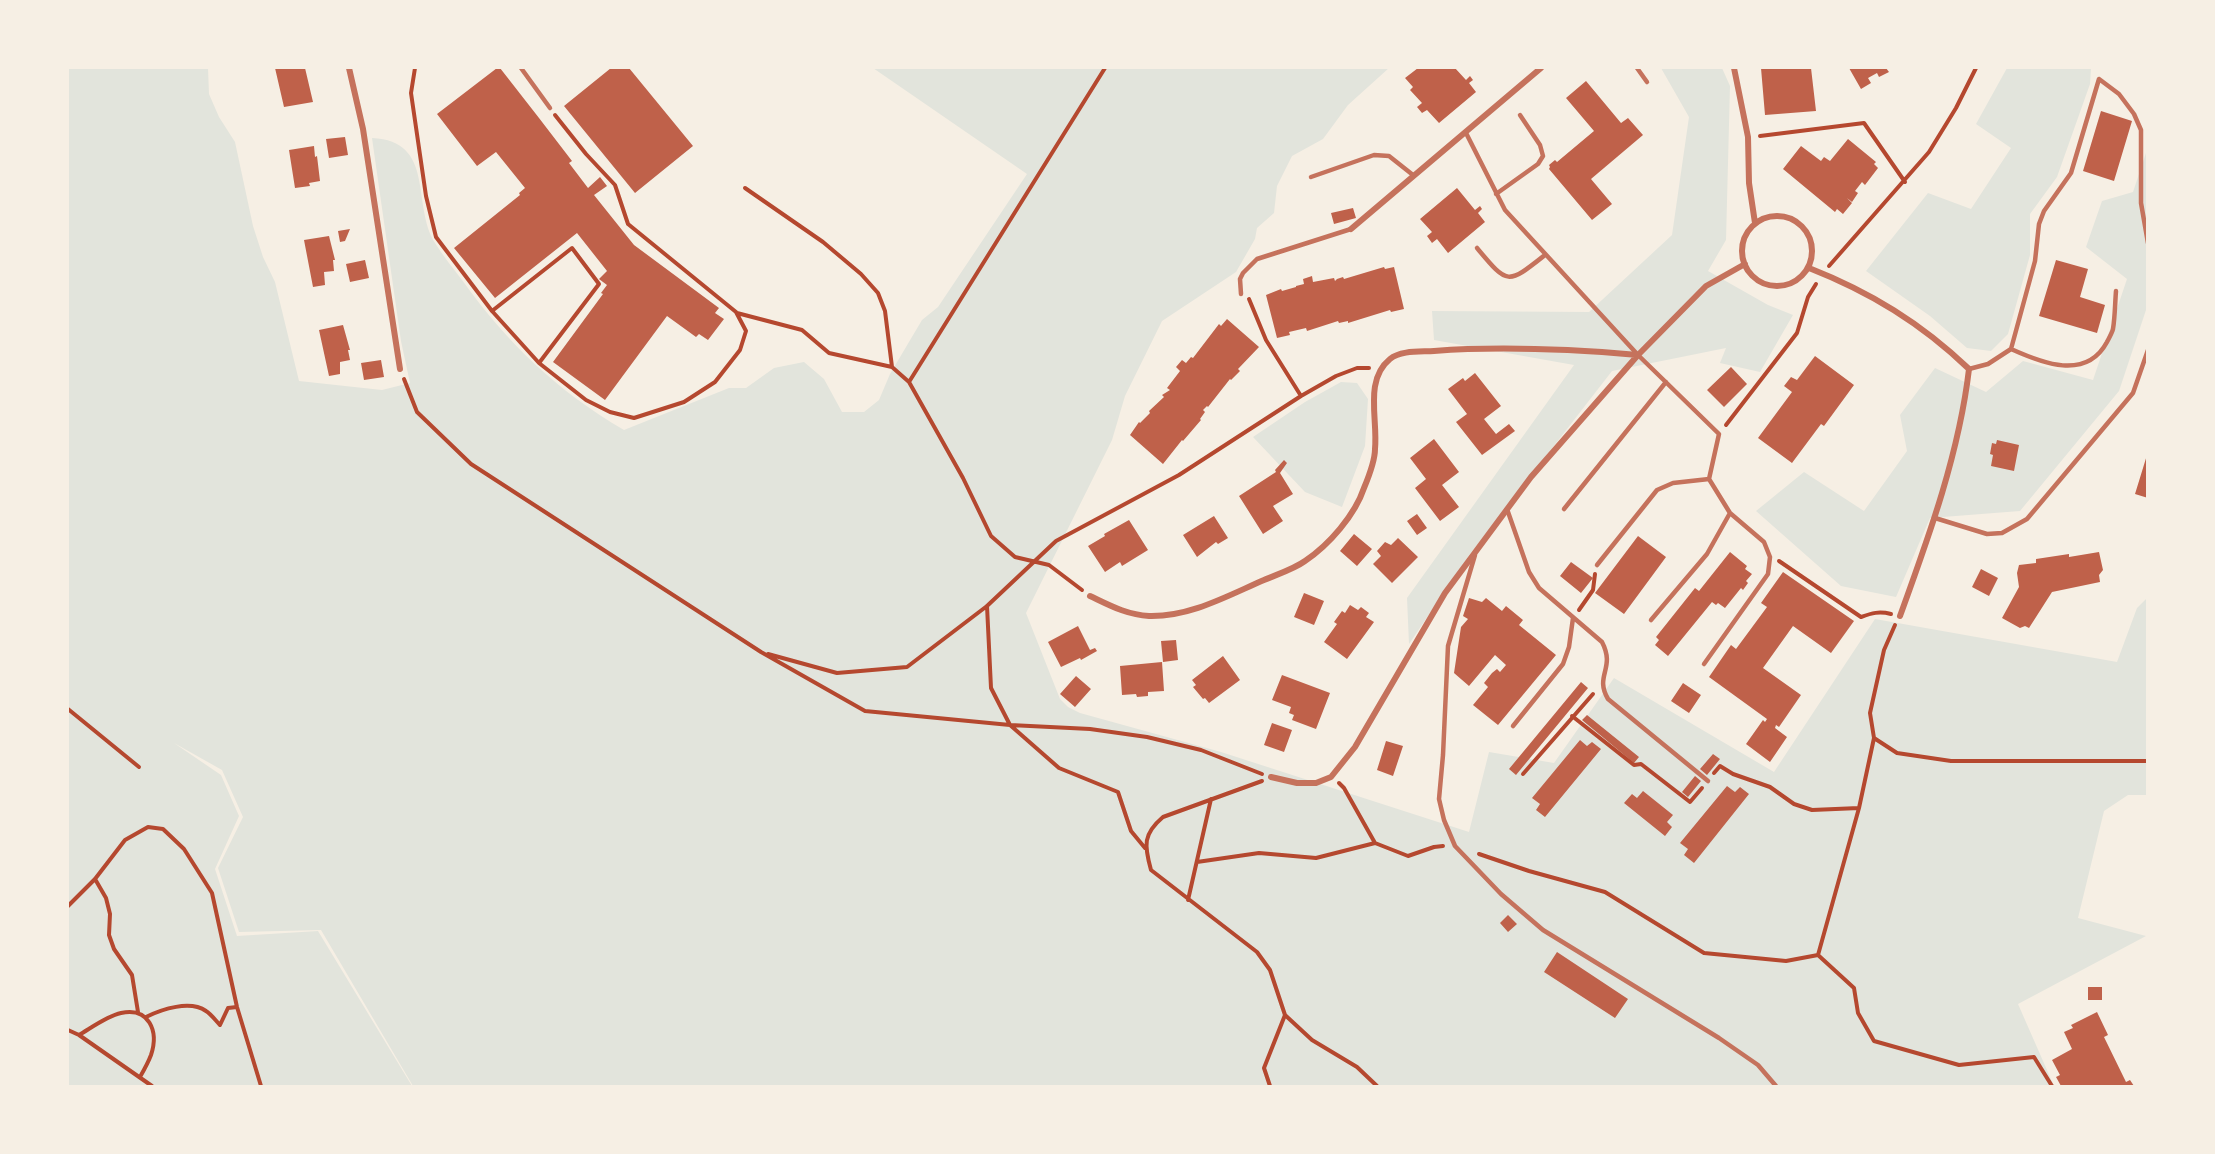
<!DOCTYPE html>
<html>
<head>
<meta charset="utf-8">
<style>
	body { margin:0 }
	#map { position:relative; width:2215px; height:1154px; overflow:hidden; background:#f6efe4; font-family:"Golos Text",sans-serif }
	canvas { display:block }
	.frame { position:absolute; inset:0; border:69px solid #f6efe4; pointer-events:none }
</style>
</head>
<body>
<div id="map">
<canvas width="2215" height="1154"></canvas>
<div class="frame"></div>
</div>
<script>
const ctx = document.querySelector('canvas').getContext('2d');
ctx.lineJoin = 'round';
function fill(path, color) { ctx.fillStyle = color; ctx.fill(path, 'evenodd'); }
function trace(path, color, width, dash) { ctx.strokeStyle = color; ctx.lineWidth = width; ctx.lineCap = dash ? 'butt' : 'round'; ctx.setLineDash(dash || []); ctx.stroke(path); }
fill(new Path2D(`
	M68,68H208L209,94L219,117L235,142L253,226L263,257L275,282L299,381L382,390L410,383L401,341L372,138C436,141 411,204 435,243C443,256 453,268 462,280C508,344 556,390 624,430L729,388H746L774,368L804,362L824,379L842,412H864L879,400L890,374L922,320L938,307L1027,174L873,68H1389L1348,105L1323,139L1292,156L1277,186L1274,213L1257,228L1255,239L1236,272L1162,321L1125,396L1112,440L1026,613L1060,699L1068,707L1080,713L1221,752L1469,832L1489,752L1554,763L1614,678L1774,772L1875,619L2117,662L2137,608L2147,598V795H2128L2104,811L2078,918L2146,936L2018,1004L2054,1086H413L321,930L239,932L218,868L243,817L222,770L174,743L221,775L239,816L215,869L237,936L318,931L412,1086H68Z
	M1661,68H1722L1730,86L1726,240L1708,271L1768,305L1793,315L1760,372L1720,363L1726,348L1612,371L1470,554L1409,644L1407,598L1574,365L1434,340L1432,311L1589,312L1672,235L1689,117Z
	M2007,68H2091L2090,84L2057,177L2030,214V255L2008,334L1991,351L1967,348L1930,316L1866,271L1928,193L1971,209L2011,148L1976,124Z
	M2147,150V307L2119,391L2020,511L1930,518L1896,597L1841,586L1756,511L1804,472L1864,511L1907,451L1900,415L1935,368L1986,392L2023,361L2093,380L2127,279L2086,247L2102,201L2133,192Z
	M1341,382L1357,383L1368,399L1365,446L1342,507L1305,492L1253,437L1305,402Z`), '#e2e4dc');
fill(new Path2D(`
	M275,68H305L313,102L284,107Z
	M497,68H500L539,118L572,161L569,163L588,188L600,177L607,186L594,195L634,245L719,308L715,313L724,319L708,340L699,334L696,337L667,316L605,400L553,362L603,294L601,293L607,285L599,279L607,271L577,233L495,298L454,248L520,195L519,193L525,188L496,152L477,166L437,114Z
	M611,68H629L693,146L635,193L564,106Z
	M1418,68H1455L1466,80L1470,76L1473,80L1469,83L1476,92L1439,123L1427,110L1422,113L1417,107L1422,103L1410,90L1413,87L1405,78Z
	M1761,68H1811L1816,111L1765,115Z
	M1849,68H1886L1889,72L1879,77L1877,73L1868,78L1871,83L1861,89Z
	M1586,81L1621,123L1628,118L1643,135L1591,179L1612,204L1592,220L1549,169L1550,167L1549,165L1555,160L1557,162L1594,131L1566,98Z
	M2101,111L2132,121L2114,181L2083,171Z
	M345,137L348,155L329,158L326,139Z
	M1848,139L1876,162L1874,164L1878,168L1865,185L1862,182L1855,191L1858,193L1852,202L1847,198L1852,203L1843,214L1837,209L1835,212L1783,169L1801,146L1821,161L1824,157L1830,161Z
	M314,146L315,157L317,156L320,181L309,183L310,186L295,188L289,150Z
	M1457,188L1475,210L1480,206L1482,209L1478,213L1485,222L1448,253L1437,239L1432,243L1427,236L1432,232L1420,219Z
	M1353,208L1356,218L1334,224L1331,213Z
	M350,229L345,241L340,242L338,231Z
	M329,236L335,260H333L334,271L324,272L325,285L313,287L304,240Z
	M365,260L369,278L350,282L346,264Z
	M2056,260L2088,269L2080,297L2105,305L2097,333L2039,316Z
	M1384,267L1385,269L1394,267L1404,309L1391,312L1390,310L1348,323V321L1339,323L1338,321L1307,331L1306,328L1289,332L1290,335L1277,338L1266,295L1281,289L1282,291L1296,287V286L1304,284L1303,279L1312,276L1313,282L1334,278L1335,281L1337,279L1343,277L1344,279Z
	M1227,319L1259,347L1238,369L1240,371L1231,380L1230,379L1208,407L1207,406L1203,410L1205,412L1200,419L1201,420L1183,441L1182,440L1163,464L1130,435L1139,422L1140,423L1150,413L1149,411L1164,397L1162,395L1170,390L1167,388L1180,371L1176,367L1182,360L1186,363L1191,357L1193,358L1219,324L1221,326Z
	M343,325L350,350H348L350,360L340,362V374L329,376L319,330Z
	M1815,356L1854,385L1824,426L1821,424L1792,463L1758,438L1792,392L1784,386L1791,377L1797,380Z
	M381,360L384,377L364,380L361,363Z
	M1731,367L1747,384L1724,407L1707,390Z
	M1475,373L1501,406L1484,419L1496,434L1509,424L1515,431L1482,455L1456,422L1467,414L1448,389L1463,378L1465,381Z
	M1434,439L1459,472L1442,485L1459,507L1440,521L1415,488L1426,479L1410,458Z
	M1997,440L2019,445L2014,471L1991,466L1993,455L1990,454L1992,443L1996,444Z
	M2147,455H2148V498L2135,494Z
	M1284,460L1287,463L1280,473L1293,494L1273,506L1283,521L1263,534L1239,496L1276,472L1275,470Z
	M1417,514L1427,528L1417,535L1407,521Z
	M1214,516L1228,538L1218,544L1216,542L1197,557L1183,535Z
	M1129,520L1148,550L1122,566L1120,562L1105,572L1088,546L1105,536L1104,534Z
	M1354,534L1372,549L1357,566L1340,551Z
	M1638,536L1666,557L1624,614L1595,593Z
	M1398,538L1418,557L1392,583L1373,564L1381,556L1377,551L1385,542L1391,545Z
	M1730,552L1747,566L1745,569L1752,574L1746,581L1748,583L1743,590L1741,588L1725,608L1718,603L1716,605L1712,602L1668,656L1655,645L1659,640L1656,637L1695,588L1699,591Z
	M2099,552L2103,570L2099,575L2100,582L2052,592L2029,628L2025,626L2020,628L2002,618L2019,587L2017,573L2019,565L2036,563V559L2069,554V557Z
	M1571,562L1593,578L1581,593L1560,576Z
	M1981,569L1998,578L1989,596L1972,587Z
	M1783,572L1854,621L1831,653L1793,626L1763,668L1801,695L1779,727L1776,725L1775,728L1787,737L1770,762L1746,744L1763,720L1765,722L1767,719L1709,677L1731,645L1736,649L1767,607L1761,603Z
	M1304,593L1324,601L1314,625L1294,617Z
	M1469,598L1482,602L1486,598L1502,611L1506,606L1523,620L1519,625L1556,655L1498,725L1473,705L1488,687L1484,683L1492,673L1497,669L1500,672L1506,665L1495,655L1469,686L1454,673L1461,627L1468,619L1463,616Z
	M1350,605L1358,610L1361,607L1369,613L1366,617L1374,622L1347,659L1324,642L1337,624L1334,622L1342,611L1345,613Z
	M1078,626L1090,650L1095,648L1097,651L1081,660L1080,658L1061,667L1048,642Z
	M1176,640L1178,660L1163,662L1161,641Z
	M1223,656L1240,680L1209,703L1205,698L1203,699L1193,687L1196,685L1192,680Z
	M1162,662L1164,691L1148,692V696L1137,697L1136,694L1122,695L1120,666Z
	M1282,675L1330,693L1316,729L1292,720L1294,715L1289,713L1291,707L1272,700Z
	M1076,676L1091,689L1075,707L1060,694Z
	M1581,682L1588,688L1516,775L1509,769Z
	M1683,683L1701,695L1689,713L1671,701Z
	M1587,715L1639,757L1634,763L1582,720Z
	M1272,723L1292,730L1284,752L1264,745Z
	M1580,740L1587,746L1592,742L1601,749L1545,817L1536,810L1540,804L1532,798Z
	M1386,741L1403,746L1393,776L1377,770Z
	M1713,754L1720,759L1707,775L1700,769Z
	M1695,776L1701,781L1688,797L1682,792Z
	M1727,786L1735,792L1740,787L1749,794L1694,863L1684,855L1688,849L1680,843Z
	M1643,791L1673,815L1667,822L1672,827L1665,836L1624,803L1632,794L1637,798Z
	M1508,915L1517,924L1508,932L1500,923Z
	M1557,952L1628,999L1615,1018L1544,972Z
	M2088,987H2102V1000H2088Z
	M2097,1012L2108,1035L2104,1037L2126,1082L2130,1080L2134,1086H2061L2056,1077L2060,1075L2052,1060L2072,1049L2064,1032L2073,1028L2071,1025Z`), '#bf614a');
trace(new Path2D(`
	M415,68L411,93L426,196L436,237L492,311L539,363L586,400L610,412L634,418L684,402L715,382L740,350L746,331L736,312L628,224L615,185L586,154L555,115
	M1760,136L1864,123L1905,182
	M745,188L823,242L861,274L878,293L885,311L892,367
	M1829,266L1929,152L1956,108L1976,68
	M1249,299L1266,340L1301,396
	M492,311L572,248L599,284L539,363
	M737,313L802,330L829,353L892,367L909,382L963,478L991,536L1015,557L1049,565L1082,590
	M404,379L417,412L471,464L761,652L865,711L1010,725L1090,729L1147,737L1201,750L1262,774
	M909,382L1105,68
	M1726,425L1797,333L1808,297L1816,284
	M1779,561L1861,617C1872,613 1879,611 1891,614
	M987,606L991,688L1010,725L1059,768L1118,792L1131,831L1145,848
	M1579,610L1593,590L1595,574
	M768,654L837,673L907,667L987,606L1056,541L1179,475L1301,396L1336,376L1357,368H1369
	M68,709L139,767
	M1572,716L1634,765L1641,764L1690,802L1702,788
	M1874,738L1897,753L1951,761H2148
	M1714,773L1720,766L1733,774L1770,787L1794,804L1812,810L1859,808
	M1523,774L1593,694
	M1262,781L1163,817C1143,834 1144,845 1151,870L1257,952L1270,970L1285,1015L1264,1068L1270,1086
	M1339,783L1344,788L1375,843L1408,856L1434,847L1443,846
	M1479,854L1529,871L1605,892L1704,953L1786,961L1818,955L1859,808L1874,738L1870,713L1884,650L1895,625
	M1197,862L1259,853L1316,858L1375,843
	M95,879L106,898L110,914L109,935L114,949L132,975L138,1012
	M1188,900L1211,799
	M68,906L95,879L125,840L148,827L163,829L184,849L212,893L237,1007L261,1086
	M1818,955L1854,988L1858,1013L1874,1041L1959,1065L2034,1057L2052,1086
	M1285,1015L1312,1040L1357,1067L1377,1086
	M146,1017C162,1009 190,1000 206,1011C211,1014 216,1021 220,1025L228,1008L237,1007
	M68,1030L79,1035L152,1086
	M79,1035C91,1028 107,1016 121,1013C149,1007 159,1031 151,1055C148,1063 144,1070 140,1077`), '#b5482f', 4);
trace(new Path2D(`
	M521,68L550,108
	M1637,68L1647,82
	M1466,133L1505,210L1638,355L1719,434L1709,479
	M1311,177L1374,155L1389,156L1413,175
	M1496,194L1538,164L1543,156L1540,145L1520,115
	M1477,248C1508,285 1507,285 1545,255
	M1241,294L1240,279L1243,273L1257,259L1351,229
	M2011,349C2042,363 2086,381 2107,342C2109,338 2112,333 2113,329C2115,317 2115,303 2116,291
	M1969,369L1988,364L2011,349L2035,261L2039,224L2044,211L2071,173L2099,79L2119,94L2134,114L2141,130V203L2148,243
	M1507,509L1529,572L1539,588L1602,642C1616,669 1594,675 1608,699L1708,781
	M1564,509L1666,382
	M1935,518L1987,534L2002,533L2027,519L2133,393L2148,350
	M1475,555L1448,646L1443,755L1439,799L1444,820L1455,846L1501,894L1543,930L1719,1038L1758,1065L1776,1086
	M1597,565L1657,490L1673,483L1709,479
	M1651,620L1707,554L1730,513
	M1704,664L1768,574L1770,557L1764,542L1730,513L1709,479
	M1513,726L1563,664L1569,647L1573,618`), '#c5725c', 4.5);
trace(new Path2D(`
	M349,68L363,129L400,369
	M1734,68L1748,137L1749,183L1755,223
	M1742 251a35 35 0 1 1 70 0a35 35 0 1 1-70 0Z
	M1351,229L1541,68
	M1809,268C1870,292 1921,323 1969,369C1959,454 1929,536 1900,616
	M1090,596C1109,605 1127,615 1149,616C1190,617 1227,596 1264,580C1278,574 1294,569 1305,561C1329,545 1355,515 1364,488C1369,476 1375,461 1375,449C1378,419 1364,380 1390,359C1401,350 1421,352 1434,351C1502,346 1569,349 1638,355
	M1271,777L1297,783H1316L1331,777L1355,747L1445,593L1531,477L1638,355L1706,286L1745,264`), '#c5725c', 6);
</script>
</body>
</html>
